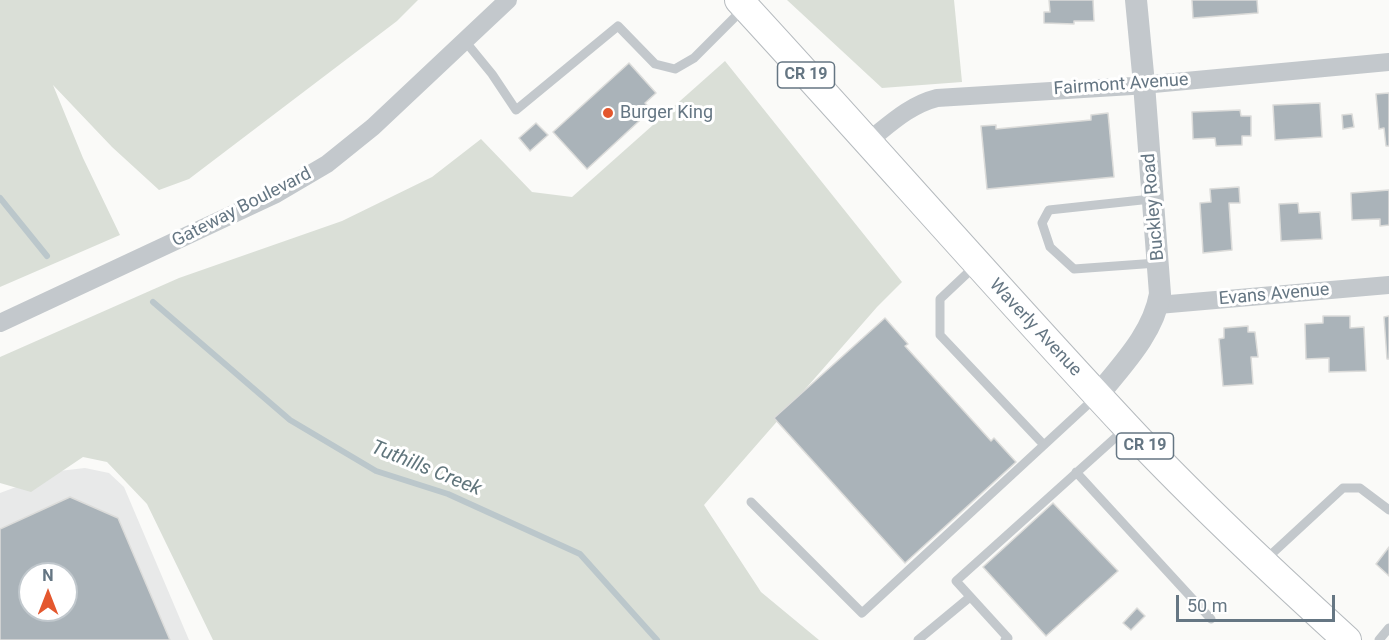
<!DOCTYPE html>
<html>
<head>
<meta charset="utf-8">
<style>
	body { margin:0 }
	#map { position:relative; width:1389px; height:640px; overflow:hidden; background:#fafaf8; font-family:Roboto,sans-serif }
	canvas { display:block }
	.north { position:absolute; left:18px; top:562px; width:60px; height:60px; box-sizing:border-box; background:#fff; border:2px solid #c1c8cd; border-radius:50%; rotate:0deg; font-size:16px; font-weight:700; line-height:24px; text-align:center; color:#657683 }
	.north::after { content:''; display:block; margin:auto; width:21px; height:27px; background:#e4572e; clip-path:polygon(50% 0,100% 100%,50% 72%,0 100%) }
	.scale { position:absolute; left:1176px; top:595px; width:159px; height:27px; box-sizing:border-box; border:3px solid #657683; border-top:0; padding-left:8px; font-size:18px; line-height:21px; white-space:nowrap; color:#657683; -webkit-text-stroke:4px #fff; paint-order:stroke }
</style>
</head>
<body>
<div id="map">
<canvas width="1389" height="640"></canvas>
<div class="north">N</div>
<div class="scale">50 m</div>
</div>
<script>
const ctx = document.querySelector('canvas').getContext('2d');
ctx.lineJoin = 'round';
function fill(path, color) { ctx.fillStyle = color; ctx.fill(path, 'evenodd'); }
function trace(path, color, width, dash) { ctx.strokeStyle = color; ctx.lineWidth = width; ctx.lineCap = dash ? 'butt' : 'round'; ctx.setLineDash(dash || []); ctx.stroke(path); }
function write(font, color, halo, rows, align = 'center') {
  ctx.font = font + ' Roboto,sans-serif'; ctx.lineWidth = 6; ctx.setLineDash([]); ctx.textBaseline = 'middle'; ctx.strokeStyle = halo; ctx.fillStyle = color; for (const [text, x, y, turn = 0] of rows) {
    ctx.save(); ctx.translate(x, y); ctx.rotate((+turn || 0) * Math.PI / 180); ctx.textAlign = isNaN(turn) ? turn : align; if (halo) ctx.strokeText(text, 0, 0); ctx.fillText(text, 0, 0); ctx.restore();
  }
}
fill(new Path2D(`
	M85,468L109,473L124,487L189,640H0V493L59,471ZM30,574H66V610H30Z`), '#e8e9e9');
fill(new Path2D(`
	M0,0H418L397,21L189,179L159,190L112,147L53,85L83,158L120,235L0,287Z
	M787,0H954L962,82L882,88Z
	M725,61L902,282L877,307L704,505L761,592L819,640H213L147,504L107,462L83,457L31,492L0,483V357L179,278L342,221L432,177L481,139L532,192L572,197Z`), '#dadfd7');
trace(new Path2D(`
	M0,198L47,256
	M153,302L290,420L376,471L448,494L580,554L657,640`), '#bbc7cb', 6);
const building = new Path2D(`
	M1049,0H1093L1094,21H1074V24L1044,23V12H1050Z
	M1192,0H1257L1258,13L1193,18Z
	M629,63L656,93L645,103L651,110L587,169L553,132Z
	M1389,93V146H1386L1384,128L1379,129L1376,94Z
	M1320,103L1322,137L1275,140L1273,105Z
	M1240,110L1241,116H1251V136H1242V145L1216,146L1215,138L1193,139L1192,112Z
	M1108,113L1114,177L987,189L981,126L996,125V129L1091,120V115Z
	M1352,114L1354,127L1343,129L1342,115Z
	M536,123L548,135L530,151L519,138Z
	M1239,187L1240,203H1229L1232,250L1203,253L1200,203L1211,202L1210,189Z
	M1389,190V225L1380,226V219L1352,220L1351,193Z
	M1298,203L1299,213L1320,212L1322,239L1281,241L1279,204Z
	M1323,316H1350V328L1364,327L1366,371L1329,372V358L1306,359L1305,324L1323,323Z
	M1389,316V359H1387L1384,317Z
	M885,318L908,344L905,346L991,441L994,438L1016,462L905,563L774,418Z
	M1248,326V332H1255L1258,357H1251L1253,384L1223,386L1219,339L1224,338V328Z
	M70,497L118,518L170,640H0V529ZM30,574H66V610H30Z
	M1053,503L1118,571L1046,636L983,567Z
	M1389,547V576L1376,564Z
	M1137,608L1145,616L1131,630L1123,623Z`);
fill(building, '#aab3b9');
trace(building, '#dcdcda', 1.5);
const primary = new Path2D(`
	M739,0C869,141 995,286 1126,426C1196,501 1271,571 1347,640`);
trace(primary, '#b5babe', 30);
trace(new Path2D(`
	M465,41L492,74L516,110L618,26L655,64L675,69L694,58L742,10
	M1151,199L1049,210L1042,223L1050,247L1074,269L1157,263
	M975,266L940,299V335L1044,445
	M1076,472L1211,619
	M751,502L862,613L1096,397
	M1264,561L1343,488H1360L1389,510
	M918,640L970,597
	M1005,640L1008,638L956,581L1125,429
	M1379,640L1389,628`), '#c3c8cc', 9);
trace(new Path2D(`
	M867,142C889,125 909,105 937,98L1132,86L1389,62
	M1158,305L1389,285
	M0,323L276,194L327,164L373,127L508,0`), '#c3c8cc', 18);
trace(new Path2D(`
	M1098,395C1122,365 1153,334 1160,294L1144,84L1136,0`), '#c3c8cc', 22);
trace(primary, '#fff', 28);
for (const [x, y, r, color] of [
	[608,113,6,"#e4572e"]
]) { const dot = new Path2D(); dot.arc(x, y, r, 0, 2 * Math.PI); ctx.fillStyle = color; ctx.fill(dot); trace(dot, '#fff', 2); }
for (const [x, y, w] of [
	[806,75,57],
	[1145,446,57]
]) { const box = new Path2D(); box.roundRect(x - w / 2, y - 13, w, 26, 4.5); ctx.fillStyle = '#fff'; ctx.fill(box); trace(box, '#657683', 1.5); }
write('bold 16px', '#657683', null, [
	["CR 19",806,75],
	["CR 19",1145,446]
]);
write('18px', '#657683', '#fff', [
	["Fairmont Avenue",1121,85,-4],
	["Buckley Road",1154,207,-95],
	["Gateway Boulevard",242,208,-27],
	["Evans Avenue",1274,295,-5],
	["Waverly Avenue",1035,328,47]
]);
write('18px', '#657683', '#fff', [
	["Burger King",620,113]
], 'left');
write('italic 20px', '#60757c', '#fff', [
	["Tuthills Creek",426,469,22]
]);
</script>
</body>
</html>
